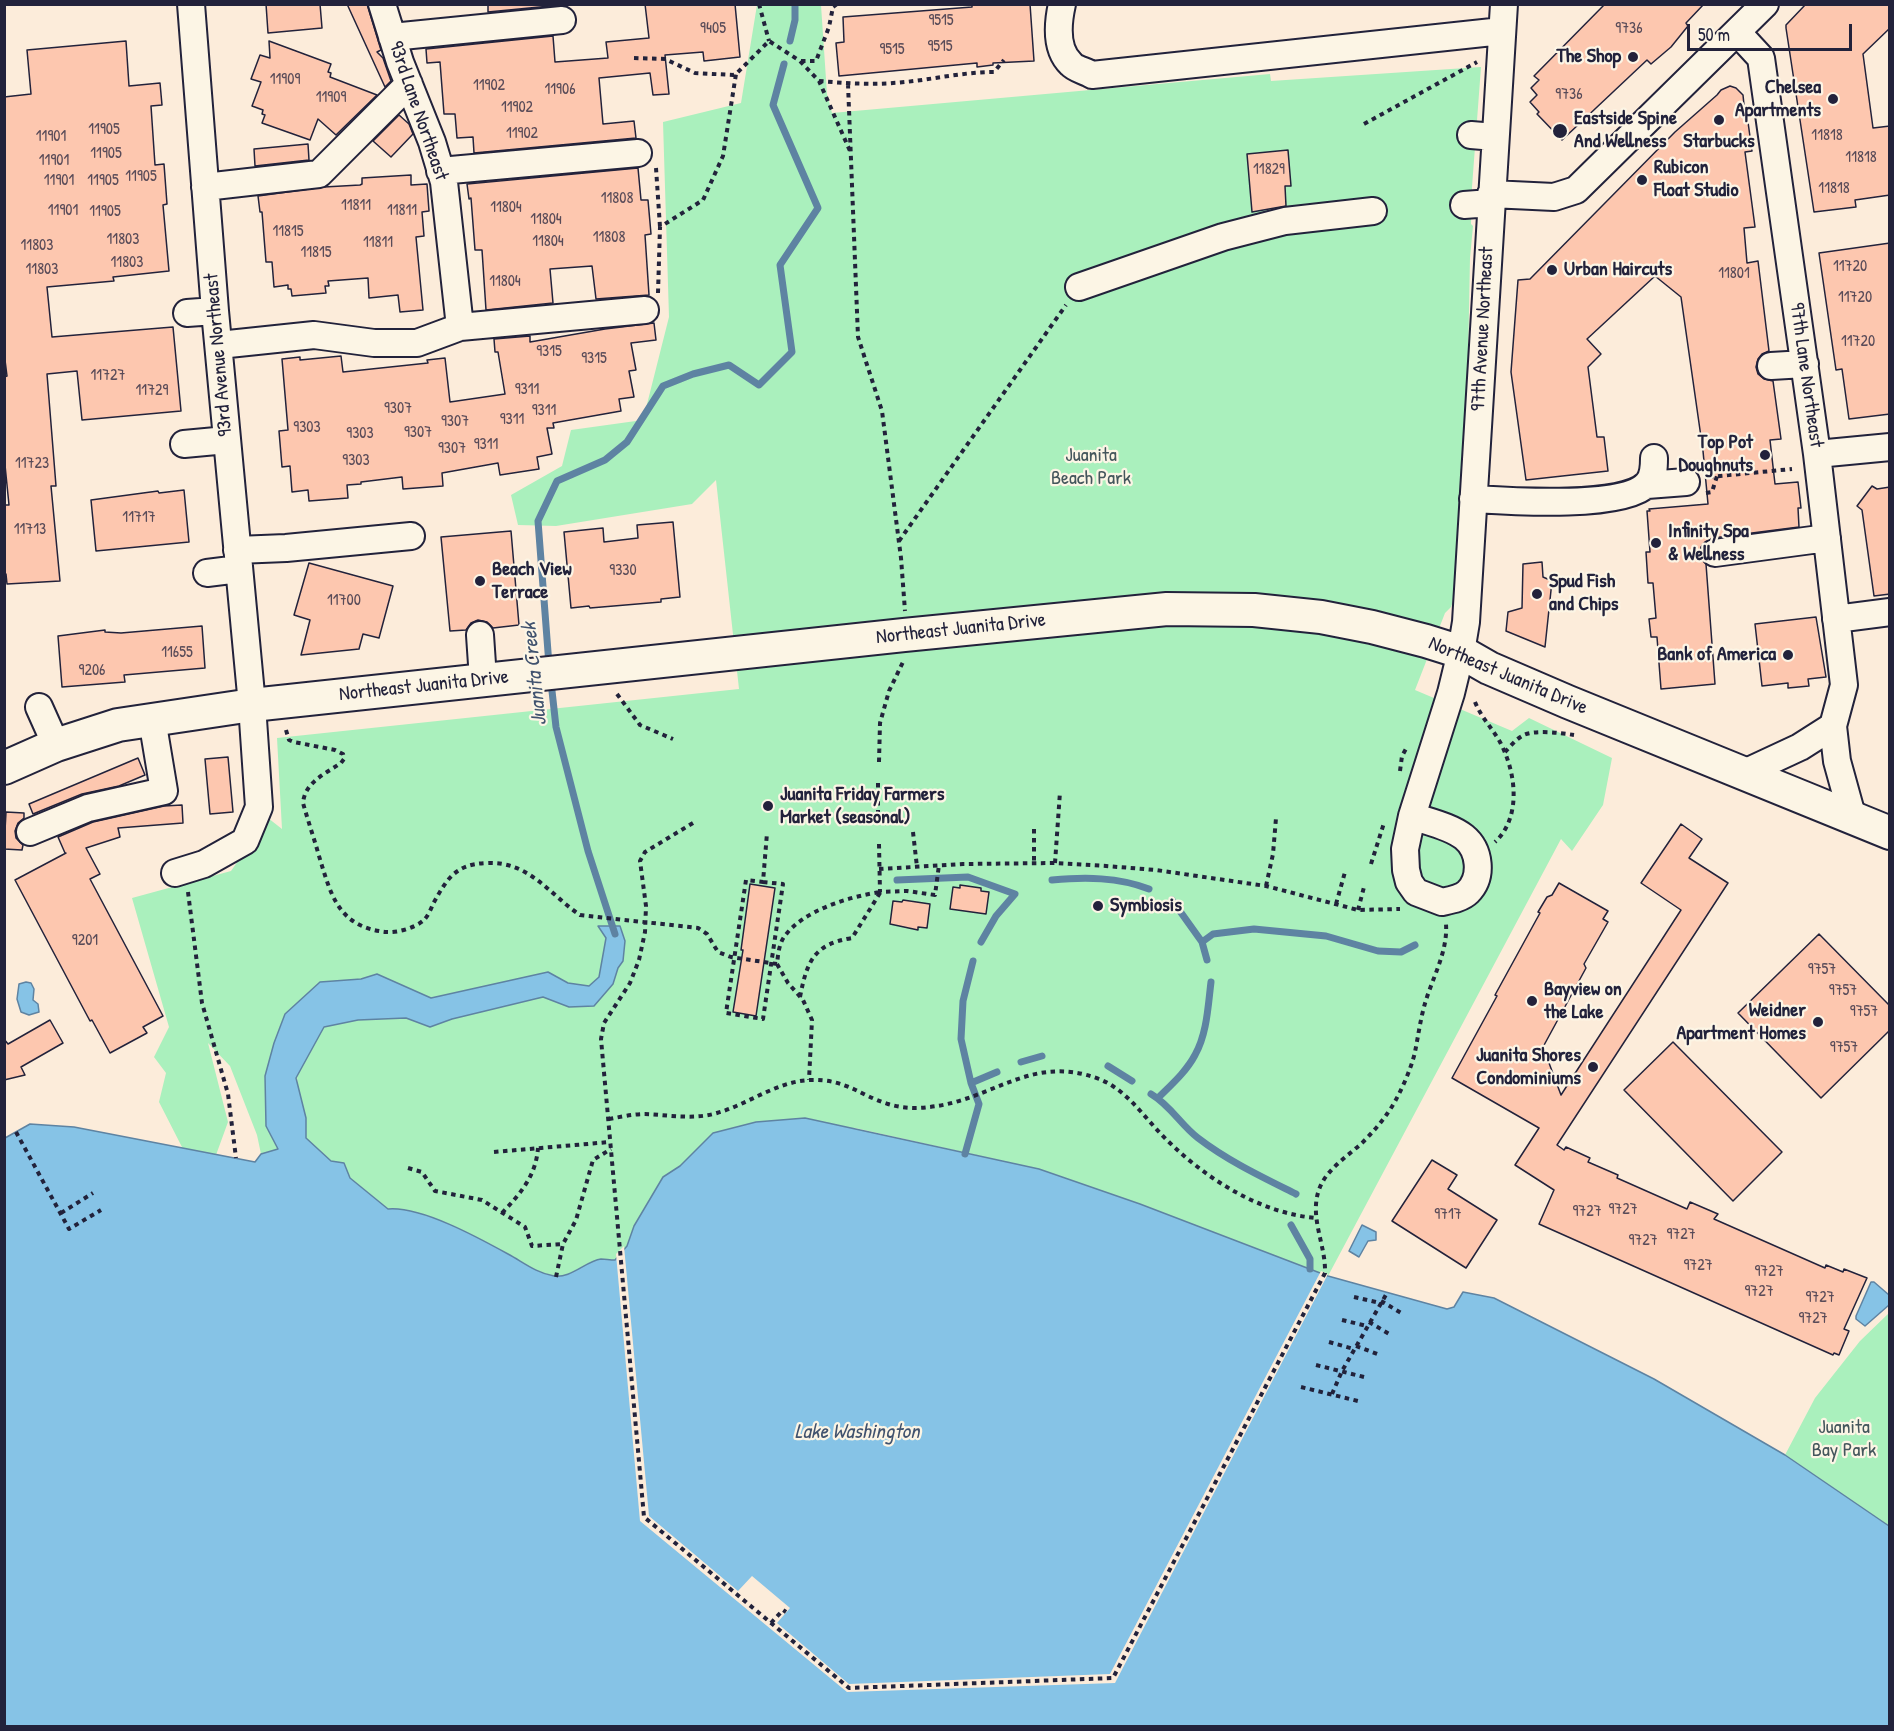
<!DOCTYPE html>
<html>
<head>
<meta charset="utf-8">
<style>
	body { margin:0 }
	#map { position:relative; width:1894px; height:1731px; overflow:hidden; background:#fcecda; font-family:"Patrick Hand",sans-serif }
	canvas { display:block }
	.frame { position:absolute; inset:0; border:6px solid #22223b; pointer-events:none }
	.scale { position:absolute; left:1687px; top:24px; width:165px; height:27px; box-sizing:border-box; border:3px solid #22223b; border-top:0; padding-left:8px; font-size:18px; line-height:21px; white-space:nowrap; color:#22223b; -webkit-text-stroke:4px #fcf5e5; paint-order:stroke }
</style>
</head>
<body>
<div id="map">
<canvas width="1894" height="1731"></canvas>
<div class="frame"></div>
<div class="scale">50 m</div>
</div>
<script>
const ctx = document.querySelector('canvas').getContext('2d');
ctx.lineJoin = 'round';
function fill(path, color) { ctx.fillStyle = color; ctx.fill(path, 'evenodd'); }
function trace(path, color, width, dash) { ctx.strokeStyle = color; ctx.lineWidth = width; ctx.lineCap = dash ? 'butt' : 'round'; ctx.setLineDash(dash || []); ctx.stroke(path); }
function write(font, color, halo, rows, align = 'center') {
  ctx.font = font + ' "Patrick Hand",sans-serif'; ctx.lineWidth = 4.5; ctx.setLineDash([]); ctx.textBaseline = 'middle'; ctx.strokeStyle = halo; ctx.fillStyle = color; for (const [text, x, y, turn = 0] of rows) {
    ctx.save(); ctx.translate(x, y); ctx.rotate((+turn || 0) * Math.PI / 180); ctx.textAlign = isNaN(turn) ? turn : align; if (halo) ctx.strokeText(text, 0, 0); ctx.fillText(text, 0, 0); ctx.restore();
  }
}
fill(new Path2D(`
	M757,5H821L827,94L832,113L1270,74L1271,81L1481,67L1472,187L1471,224L1473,226L1470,258L1467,412L1455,596L1451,607L1445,613L1415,690L1512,731L1529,718L1612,758L1603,805L1572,851L1561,839L1328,1276L1140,1204L1039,1169L855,1128L713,1133L680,1166L663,1177L634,1226L627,1246L615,1260C610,1260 605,1259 601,1259C586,1261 570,1279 554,1276C536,1273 523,1262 508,1254C479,1238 421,1206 388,1209L350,1178L301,1144L293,1008L285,1014L274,1043L266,1126L279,1149L261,1154L257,1135L230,1066L208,1043L228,1122L216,1155L183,1149L159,1102L166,1073L154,1057L169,1027L132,898L231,871L268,818L282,829L277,738L739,689L716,480L692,504L556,526L518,525L511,495L562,466L571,430L643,420L669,317L663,122L741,103Z
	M1889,1313V1526L1785,1455L1815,1398L1860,1341Z`), '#aaf0bd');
const water = new Path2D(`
	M598,926H620L625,941L623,961L618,968L613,984L594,1006L569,1007L543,997L452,1019L430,1027L406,1018L358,1020L324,1027L296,1078L306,1118V1138L331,1161L344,1163L350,1178L388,1209C421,1206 479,1238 508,1254C523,1262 536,1273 554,1276C570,1279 586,1261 601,1259C605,1259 610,1260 615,1260L627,1246L634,1226L663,1177L680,1166L713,1133L756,1122L805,1118L1039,1169L1140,1204L1328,1276L1447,1309L1454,1307L1463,1292L1494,1298L1654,1379L1785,1455L1889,1526V1726H5V1138L30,1124L74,1127L255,1162L261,1154L278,1149L266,1126L265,1076L274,1043L285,1014L320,982L361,979L377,974L431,998L548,972L568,983L589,986L599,977L606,938Z
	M26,982L31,983L34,989L33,1000L38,1004L39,1012L29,1015L21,1012L17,999L19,984Z
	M1362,1225L1376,1232V1240L1368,1241L1359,1257L1349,1251Z
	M1871,1282H1874L1889,1295V1305L1865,1326L1856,1319V1316Z`);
fill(water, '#86c3e6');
trace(water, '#5e83a2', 1.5);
fill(new Path2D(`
	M624,1246L649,1516L738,1591L752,1576L790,1608L777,1623L849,1684L1110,1674L1321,1271L1328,1274L1115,1683L847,1692L640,1521L616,1254Z`), '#fcecda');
trace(new Path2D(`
	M790,41L795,20V4
	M549,665L538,521L557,481L605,460L627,442L663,386L693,374L729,365L759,385L792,352L780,265L818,208L773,105L784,64
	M551,682L556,727L588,851L615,934
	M897,880L968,877L1015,894L996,916L981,942
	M1052,880C1085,877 1118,877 1149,889
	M1172,900L1202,942L1207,960
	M1202,942L1213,934L1254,929L1326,936L1378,951L1401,952L1415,945
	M1021,1062L1042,1056
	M1108,1066L1132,1081
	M971,1083L997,1072
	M1151,1094C1170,1105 1181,1125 1198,1138C1228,1161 1262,1177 1296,1194
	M1158,1098C1171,1085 1186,1072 1195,1055C1207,1034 1208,1006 1211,982
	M965,1154L979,1104L971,1083L961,1039L963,1001L973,961
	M1291,1225L1310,1259V1269`), '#5e83a2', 7);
const building = new Path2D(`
	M266,4H320L322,28L268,33Z
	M347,4H367L381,50L377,52L383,58L391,81L385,87Z
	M488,4H550V6L488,12Z
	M645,4H735L740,57L704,61L703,52L665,55L669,94L653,95L650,73L599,78L603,124L634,121L636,138L474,153L473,137L457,138L455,114H444L440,62L427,63L426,49L553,36L555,62L608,58L606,42L649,38Z
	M972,4H1030L1034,61L993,63V65L977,67V63L839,76L836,43L844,42L843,17L972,7Z
	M1605,4H1704L1686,23L1688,26L1671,47L1651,64L1647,60L1562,140L1537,114L1539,112L1530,102L1537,95L1531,88L1539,80L1534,76Z
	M1806,4H1890V28L1863,54L1873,128L1890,126V195L1855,200L1856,207L1814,212L1786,28V25Z
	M126,41L129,86L160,83L162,105L151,106L155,165L164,164L167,204L163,205L169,271L113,277L114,281L47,287L52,337L173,327L181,411L82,420L77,371L47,374L56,486H51L60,581L7,584L6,574H4V505H9L4,455V377L7,376L4,352V97L31,94L27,50Z
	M269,41L331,64L328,72L331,73L330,77L377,95L336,135L318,119L310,140L262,123L265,115L262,114L263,110L252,106L261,82L251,79L260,55L270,58Z
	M1730,86L1736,88L1743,95L1745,115H1747L1752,151L1745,152L1755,227L1744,228L1747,263L1758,261L1769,351L1762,354L1758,359L1756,367L1758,374L1764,379L1773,381L1781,439L1770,440L1775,484L1798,482L1801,508H1798L1799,527L1713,538L1705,542L1701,547L1700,554L1706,564L1715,684L1661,689L1657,637H1651L1649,619L1656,618L1653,583H1648L1646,552H1650L1647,511H1650L1649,509L1708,504L1703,451L1681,297L1655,276L1587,339L1601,354L1588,367L1597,437H1604L1608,471L1526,480L1511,372L1518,280L1530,279L1675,132L1717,95L1721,90Z
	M399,115L409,124L413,134L391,157L373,141Z
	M308,144L309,160L255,166L254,149Z
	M1288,150L1291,186H1285L1286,206L1252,212L1247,154Z
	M638,168L641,200H648L651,234L645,235L649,295L596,299L592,266L550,269L553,303L486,310L482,250H475L471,198L469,199L467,184Z
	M411,175V185L427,184L429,211L422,212L424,236L416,237L423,310L400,312L398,295L369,298L368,278L328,281L329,286H325L326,293L292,296L291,289H288V285L274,287L272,262H266L262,212H260L258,196L324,187L360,185L362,184V178Z
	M1890,243V414L1849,419L1842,369L1836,370L1819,253Z
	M654,323L656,340L631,343L636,370L629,371L634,397L619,399L621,411L553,423L554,428H547L552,454L537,457L539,469L500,475L498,463L442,473L443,486L403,489L402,477L361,482V484L347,485L348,498L309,501L308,490L292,492L290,466L282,467L279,431L288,430L282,359L300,357V360L341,356L343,372L428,363L427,360L445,358L450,402L505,394L498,352H495L494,339L530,336V342L605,329Z
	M1872,486L1877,489L1890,487V594L1874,596L1862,510L1857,506Z
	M184,490L189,542L96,551L91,500L158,491L159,493Z
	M673,522L680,597L661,599V602L590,608L589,606L571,608L564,532L603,528L604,542L638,538L637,525Z
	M511,531L519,625L493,628L487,622L478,620L471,623L466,630L450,631L441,537Z
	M1542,562L1543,577L1552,581L1545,647L1506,631L1508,612L1522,608L1523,564Z
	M309,563L393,586L379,638L363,634L359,649L301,655L310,620L294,615Z
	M1816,617L1826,677L1808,679L1809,686L1788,688V683L1762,686L1755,624Z
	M202,626L205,668L124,675L125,682L62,687L58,636L105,630V632L121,633Z
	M228,757L233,812L210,814L205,759Z
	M138,758L145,775L119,786L82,794L33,814L29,804Z
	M182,805L183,823L118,828L120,837L86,848L100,874L90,879L163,1016L143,1027L147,1033L110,1053L92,1020L90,1021L15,880L66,853H65L58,837L93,822L164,806Z
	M6,812L24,813V818L18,823L15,831L16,838L23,845L22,850L4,849Z
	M1681,824L1702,839L1689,858L1728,883L1557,1145L1564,1150L1566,1147L1590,1158L1588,1162L1618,1175L1617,1178L1687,1209L1690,1202L1718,1214L1714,1219L1825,1268L1826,1265L1843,1272L1844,1269L1867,1278L1844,1329L1849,1331L1839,1355L1834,1353L1833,1355L1539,1224L1554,1190L1515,1165L1539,1128L1452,1078L1497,996L1495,995L1540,913L1538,912L1547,897L1552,895L1559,883L1608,911L1603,919L1608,922L1584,964L1586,968L1543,1047L1561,1095L1681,910L1641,883Z
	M750,884L775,888L756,1016L733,1012L743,950H741Z
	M960,885L981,888V891L989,892L986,914L950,909L953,887L960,888Z
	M903,900L930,904L927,928L918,927V930L890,924L893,901L902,902Z
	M1819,934L1890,1006V1030L1821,1098L1738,1013Z
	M50,1020L63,1043L21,1067L25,1075L4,1080V1039L8,1044Z
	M1673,1042L1782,1152L1733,1201L1624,1090Z
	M1432,1160L1457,1175L1448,1189L1497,1220L1466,1268L1392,1221Z`);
fill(building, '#fdc7af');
trace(building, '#22223b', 1.5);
const minor = new Path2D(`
	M382,4L400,62L432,142L444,182L460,327
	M1062,4C1058,22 1055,49 1071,64C1075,69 1086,71 1092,75L1502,31
	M1737,32L1761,58L1817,454L1844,685L1833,726L1837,761L1853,819
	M392,37L562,20
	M1471,135L1495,137
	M440,171L638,153
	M205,187L319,174L409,84
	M1491,194L1554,197L1576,190L1765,4
	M1464,205L1491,203
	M1079,287L1223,237L1285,221L1373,211
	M187,313L215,311
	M219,345L314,335L374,343H417L460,327L645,310
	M1771,366L1805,364
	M184,444L227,440
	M1817,454L1890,447
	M1647,485L1686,482
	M1473,499C1507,501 1624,509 1647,484C1654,477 1654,467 1654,458
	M237,550L286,548L411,536
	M1715,553L1827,538
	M207,573L239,569
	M1836,619L1890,612
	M480,635L483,679
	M39,707L56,745
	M1742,774L1800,747L1833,726
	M1412,816C1429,822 1450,826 1464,837C1480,850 1483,877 1468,892C1462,898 1451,900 1442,902L1416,892L1409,882L1406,870L1405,849L1412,816L1451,693L1461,652L1466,622L1504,4
	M30,832L88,808L164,791L152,719
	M175,873L204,864L245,841L259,807L252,705L215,311L191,4`);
const major = new Path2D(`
	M4,768L56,745L118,725L252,705L904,635L1167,609L1254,610L1321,617L1372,627L1426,641L1461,652L1489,668L1568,702L1890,833`);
trace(minor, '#22223b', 30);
trace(major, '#22223b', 36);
trace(new Path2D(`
	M759,4L769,41
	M634,58L665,59L695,73L733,75L736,74L769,41L800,61L819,81L850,151
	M801,61H816L829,27L833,7L837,4
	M819,81C844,83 868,85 893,83C927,81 960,72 994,72L1004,60
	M848,84L858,337L882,411L901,558L905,611
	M1364,124L1477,62
	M656,168L660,227
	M658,293L660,227L703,200L723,156L736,74
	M1709,477L1792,469
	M1706,493L1712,492L1717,476
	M899,541L1066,305
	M617,694L640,725L673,739
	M1475,702C1481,717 1492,728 1500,742C1516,772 1522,817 1495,842
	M286,730L289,740L294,742L335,750L343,754L344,759L341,763C325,774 305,782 303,803C308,821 314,838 319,856C331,895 338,927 386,932C397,933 415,928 424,920C428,916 431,909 433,904C447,879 455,864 487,863C529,861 549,894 580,915L698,928L707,934L718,952L731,957L777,964C778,955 779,944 784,937C803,910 849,897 880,892
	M1505,752C1510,747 1515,740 1522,736C1533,729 1561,733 1574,735
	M879,762L880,723L889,691L903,662
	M1400,771L1402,756L1407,747
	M878,783V824
	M693,823L645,852L640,861L646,906L645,932L639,960L630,983L604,1023L601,1039L644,1517L849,1688L1113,1678L1325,1273C1326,1244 1308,1216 1320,1187C1328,1168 1348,1156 1363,1142C1372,1133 1380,1124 1387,1114C1398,1099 1411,1070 1415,1052C1418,1037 1420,1022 1424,1007C1431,980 1448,953 1446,924
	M1034,829V863
	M913,832L917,867
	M879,844L880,892L907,891L935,895L939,865
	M1055,863L1060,792
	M1371,864L1384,823
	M879,869L963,864L1055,863L1106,866L1156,870L1266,886L1358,910L1400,909
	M763,882L783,884L763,1019L726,1013L746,880L763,882L767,833
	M1266,886L1273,854L1276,818
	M188,892L202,1003L228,1094L236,1158
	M1336,904L1345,872
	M1358,910L1364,887
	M777,964L788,983L803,1000L812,1020L809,1080
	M800,997C807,961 814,944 852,938L880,893
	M609,1119C620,1117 633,1114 645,1114C669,1115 694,1120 717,1113C749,1104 777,1081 811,1080C846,1079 859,1095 888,1104C901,1108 916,1109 929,1107C992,1101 1031,1053 1099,1079C1125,1089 1141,1113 1160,1133C1200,1175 1257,1213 1316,1218
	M16,1132L69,1229L101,1210
	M494,1152L610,1142
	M408,1168L422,1172L435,1191L482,1200L525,1227L532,1246L563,1244
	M61,1213L93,1193
	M502,1213C520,1194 536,1176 538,1148
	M556,1277L563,1244L576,1220L593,1160L611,1149
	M1354,1297L1380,1303
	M1381,1301L1403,1314
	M1342,1320L1367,1326
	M1369,1322L1391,1335
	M1329,1342L1354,1349
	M1356,1346L1380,1355
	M1316,1365L1368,1378
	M1301,1387L1362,1402
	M1332,1394L1342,1371L1387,1293
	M771,1623L783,1610L786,1612`), '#22223b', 4, [4.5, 4.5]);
trace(minor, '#fcf5e5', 26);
trace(major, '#fcf5e5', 32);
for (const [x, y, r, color] of [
	[1633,57,6,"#22223b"],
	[1833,99,6,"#22223b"],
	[1719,120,6,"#22223b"],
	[1560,131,8,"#22223b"],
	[1642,180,6,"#22223b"],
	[1552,270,6,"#22223b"],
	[1765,455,6,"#22223b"],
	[1656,543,6,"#22223b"],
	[480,581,6,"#22223b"],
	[1537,594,6,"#22223b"],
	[1788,655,6,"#22223b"],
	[768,806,6,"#22223b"],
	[1098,906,6,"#22223b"],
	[1532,1001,6,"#22223b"],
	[1818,1022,6,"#22223b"],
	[1593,1067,6,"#22223b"]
]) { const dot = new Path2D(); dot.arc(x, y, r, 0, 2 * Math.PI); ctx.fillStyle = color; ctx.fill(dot); trace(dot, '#fcf5e5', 2); }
write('16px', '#594b58', null, [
	["9515",941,21],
	["9405",713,29],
	["9736",1629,29],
	["9515",940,47],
	["9515",892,50],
	["11909",285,80],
	["11902",489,86],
	["11906",560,90],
	["9736",1569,95],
	["11909",331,98],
	["11902",517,108],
	["11905",104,130],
	["11902",522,134],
	["11818",1827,136],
	["11901",51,137],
	["11905",106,154],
	["11818",1861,158],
	["11901",54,161],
	["11829",1269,170],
	["11905",141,177],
	["11901",59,181],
	["11905",103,181],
	["11818",1834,189],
	["11808",617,199],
	["11811",356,206],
	["11804",506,208],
	["11901",63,211],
	["11811",402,211],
	["11905",105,212],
	["11804",546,220],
	["11815",288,232],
	["11808",609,238],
	["11803",123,240],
	["11804",548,242],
	["11811",378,243],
	["11803",37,246],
	["11815",316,253],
	["11803",127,263],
	["11720",1850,267],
	["11803",42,270],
	["11801",1734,274],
	["11804",505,282],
	["11720",1855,298],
	["11720",1858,342],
	["9315",549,352],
	["9315",594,359],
	["11727",108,376],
	["9311",527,390],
	["11729",152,391],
	["9307",398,409],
	["9311",544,411],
	["9311",512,420],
	["9307",455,422],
	["9303",307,428],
	["9307",418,433],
	["9303",360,434],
	["9311",486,445],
	["9307",452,449],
	["9303",356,461],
	["11723",32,464],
	["11717",139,518],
	["11713",30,530],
	["9330",623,571],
	["11700",344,601],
	["11655",177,653],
	["9206",92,671],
	["9201",85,941],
	["9757",1822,970],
	["9757",1843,991],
	["9757",1864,1012],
	["9757",1844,1048],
	["9727",1623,1210],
	["9727",1587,1212],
	["9717",1448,1215],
	["9727",1681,1235],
	["9727",1643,1241],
	["9727",1698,1266],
	["9727",1769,1272],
	["9727",1759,1292],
	["9727",1820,1298],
	["9727",1813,1319]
]);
write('bold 20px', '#22223b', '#fcf5e5', [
	["The Shop",1621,57,"right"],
	["Chelsea",1821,88,"right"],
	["Apartments",1821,111,"right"],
	["Eastside Spine",1574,119],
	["And Wellness",1574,142],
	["Starbucks",1719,142,"center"],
	["Rubicon",1654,168],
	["Float Studio",1654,191],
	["Urban Haircuts",1564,270],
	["Top Pot",1753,443,"right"],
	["Doughnuts",1753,466,"right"],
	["Infinity Spa",1668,532],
	["& Wellness",1668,555],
	["Beach View",492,570],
	["Terrace",492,593],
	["Spud Fish",1549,582],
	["and Chips",1549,605],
	["Bank of America",1776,655,"right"],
	["Juanita Friday Farmers",780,795],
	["Market (seasonal)",780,818],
	["Symbiosis",1110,906],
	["Bayview on",1544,990],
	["the Lake",1544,1013],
	["Weidner",1806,1011,"right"],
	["Apartment Homes",1806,1034,"right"],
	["Juanita Shores",1581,1056,"right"],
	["Condominiums",1581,1079,"right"]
], 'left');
write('20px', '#22223b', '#fcf5e5', [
	["93rd Lane Northeast",418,111,71],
	["97th Avenue Northeast",1483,329,-87],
	["93rd Avenue Northeast",219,355,-95],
	["97th Lane Northeast",1806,375,82],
	["Northeast Juanita Drive",961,629,-6],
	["Northeast Juanita Drive",1508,676,23],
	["Northeast Juanita Drive",424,686,-6]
]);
write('20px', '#44565c', '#fcf5e5', [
	["Juanita",1091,456],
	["Beach Park",1091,479],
	["Juanita",1844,1428],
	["Bay Park",1844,1451]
]);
write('italic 21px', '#40526e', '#fcf5e5', [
	["Juanita Creek",535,674,-96],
	["Lake Washington",857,1432]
]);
</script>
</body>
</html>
